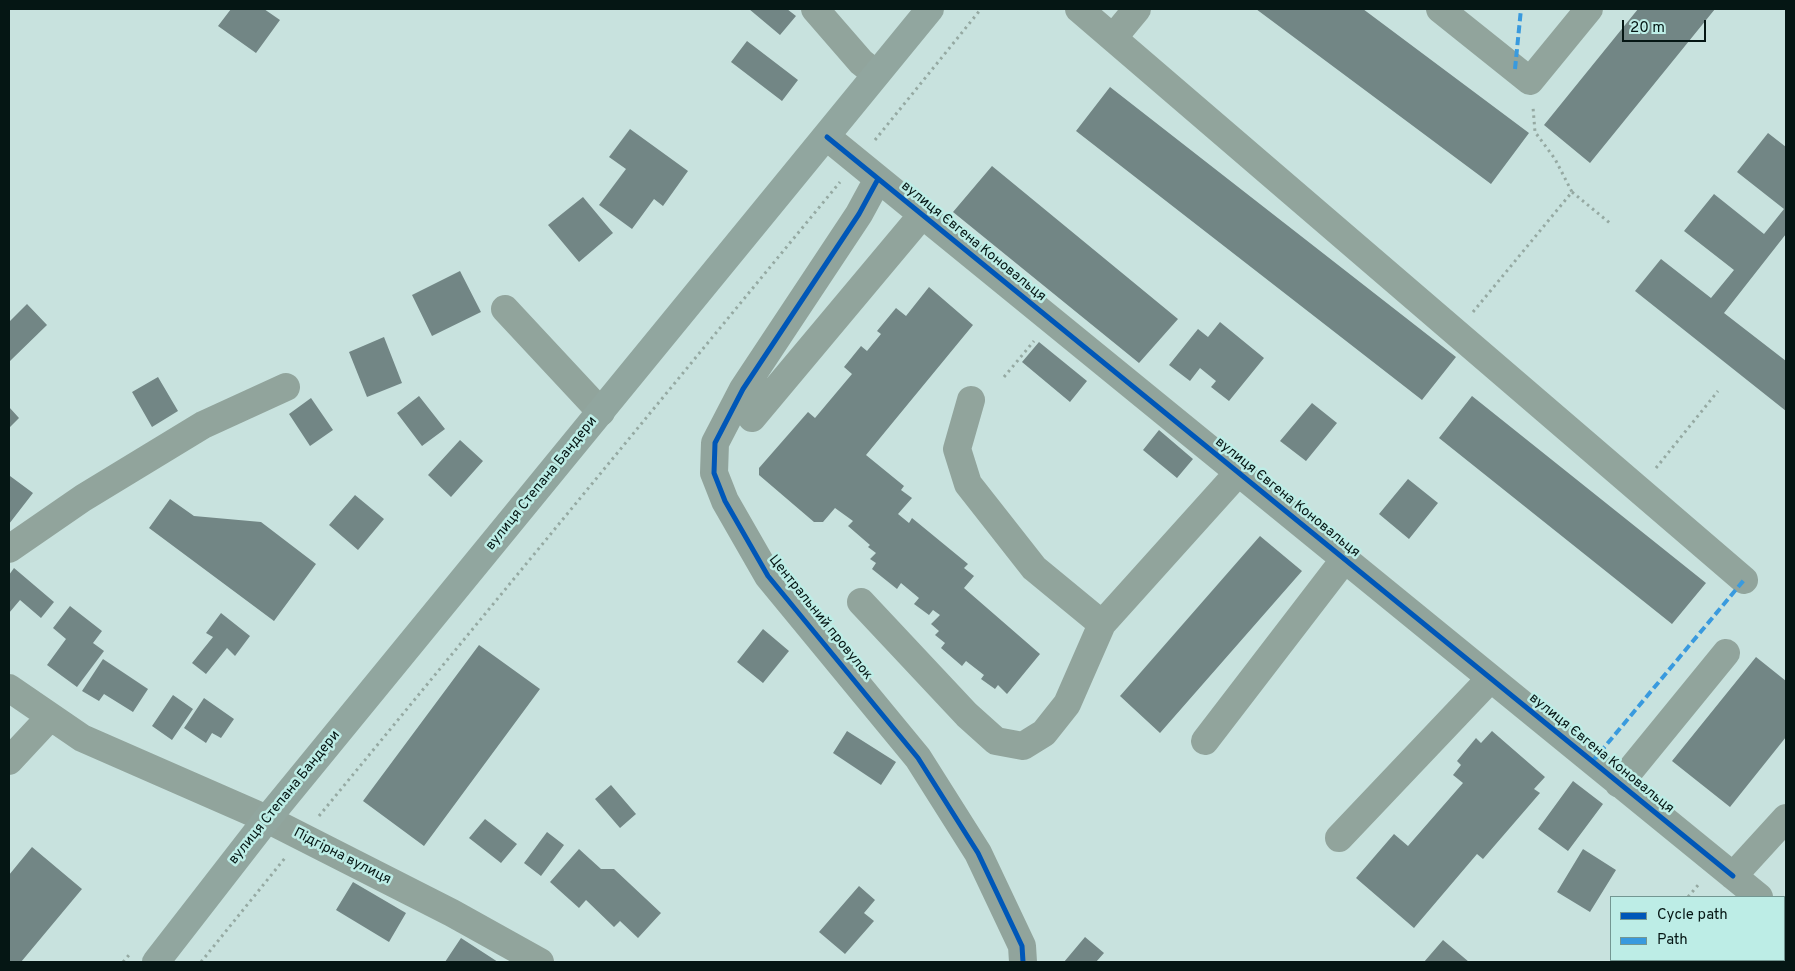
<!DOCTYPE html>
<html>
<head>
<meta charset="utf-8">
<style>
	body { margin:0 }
	#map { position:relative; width:1795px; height:971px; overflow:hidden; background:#c8e2de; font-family:Overpass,sans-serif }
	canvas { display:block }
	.frame { position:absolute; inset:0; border:10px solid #051614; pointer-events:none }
	.legend { position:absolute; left:1610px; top:896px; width:175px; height:65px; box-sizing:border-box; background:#bdede6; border:1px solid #739792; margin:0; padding:6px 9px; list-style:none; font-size:15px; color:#051614 }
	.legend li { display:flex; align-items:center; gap:10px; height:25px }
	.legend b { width:25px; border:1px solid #739792 }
	.scale { position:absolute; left:1622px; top:20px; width:84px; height:22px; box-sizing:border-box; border:2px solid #051614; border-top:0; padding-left:6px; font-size:15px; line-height:18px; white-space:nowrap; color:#051614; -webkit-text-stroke:4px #bdede6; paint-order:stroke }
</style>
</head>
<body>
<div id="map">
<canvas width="1795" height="971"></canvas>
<div class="frame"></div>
<ul class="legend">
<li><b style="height:6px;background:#0057b8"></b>Cycle path</li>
<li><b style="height:6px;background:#399ade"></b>Path</li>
</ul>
<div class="scale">20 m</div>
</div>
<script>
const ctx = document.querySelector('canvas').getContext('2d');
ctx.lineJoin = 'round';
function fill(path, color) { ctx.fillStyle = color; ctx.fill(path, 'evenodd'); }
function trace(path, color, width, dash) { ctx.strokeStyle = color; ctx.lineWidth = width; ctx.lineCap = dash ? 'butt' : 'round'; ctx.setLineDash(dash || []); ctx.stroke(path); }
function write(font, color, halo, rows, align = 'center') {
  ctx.font = font + ' Overpass,sans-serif'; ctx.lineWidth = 5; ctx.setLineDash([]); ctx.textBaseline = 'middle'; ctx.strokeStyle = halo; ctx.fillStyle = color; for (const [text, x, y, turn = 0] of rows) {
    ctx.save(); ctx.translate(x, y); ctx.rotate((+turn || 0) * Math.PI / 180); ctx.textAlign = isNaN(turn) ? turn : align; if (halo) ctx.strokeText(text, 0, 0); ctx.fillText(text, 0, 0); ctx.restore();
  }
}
fill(new Path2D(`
	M231,9H264L280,20L256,53L218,26Z
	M749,9H787L796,16L780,35Z
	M1256,9H1363L1529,133L1491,184Z
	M1638,9H1715L1590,163L1544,125Z
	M747,41L798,80L782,101L731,62Z
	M1110,87L1456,357L1422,400L1076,131Z
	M630,129L688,171L663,206L654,199L632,229L599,205L626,169L609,157Z
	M1768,133L1786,147V234L1724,313L1786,361V411L1635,291L1661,259L1711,298L1734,270L1684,231L1714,194L1764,234L1784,209L1737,172Z
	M992,166L1178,319L1139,363L953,212Z
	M583,197L613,233L579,262L548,225Z
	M460,271L481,312L432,336L412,295Z
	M929,287L973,325L866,455L904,486L901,490L912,498L898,514L909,523L912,518L968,564L964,568L974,576L964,588L1040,654L1007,694L998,685L995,689L981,679L984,675L966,661L962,666L941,648L945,643L935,635L939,631L931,624L940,615L933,610L929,615L914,604L919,598L901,583L897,589L872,569L876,563L870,559L876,553L868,547L870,545L848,526L853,521L835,508L823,522H814L759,475V468L808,412L815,418L852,374L844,367L861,346L867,351L881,334L877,331L896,308L906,316Z
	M27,304L47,325L10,361L9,322Z
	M1220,322L1264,358L1229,401L1211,387L1216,381L1200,368L1190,381L1169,365L1198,329L1208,337Z
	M384,337L402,383L367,397L349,352Z
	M1039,342L1087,381L1070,402L1022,362Z
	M158,377L178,411L152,427L132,392Z
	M419,396L445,429L422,446L397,413Z
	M1472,396L1706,583L1672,624L1439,438Z
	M311,398L333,430L310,446L289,414Z
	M1312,403L1337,423L1306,461L1280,441Z
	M9,407L19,418L9,428Z
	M1159,430L1193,459L1177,478L1143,450Z
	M460,440L483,461L451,497L428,475Z
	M10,476L33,493L9,524V477Z
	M1408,479L1438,503L1409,539L1379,514Z
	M355,495L384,519L358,550L329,525Z
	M170,499L194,516L261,522L316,564L274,621L149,528Z
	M1260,536L1302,571L1160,733L1120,696Z
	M14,568L54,602L41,618L20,600L9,613V575Z
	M70,606L102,631L93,643L104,651L77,687L47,665L66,639L53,628Z
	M221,613L250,636L235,656L227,648L206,674L192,663L213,637L206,633Z
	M763,629L789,651L763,683L737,662Z
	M479,645L540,689L424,846L363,801Z
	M1756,657L1786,681V737L1730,807L1672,761Z
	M103,659L148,689L133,712L104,694L99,701L82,691Z
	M173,695L193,709L172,740L152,726Z
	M204,698L234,719L221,738L212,733L206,743L184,728Z
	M847,731L896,762L881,785L833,753Z
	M1492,731L1545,777L1534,789L1540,793L1483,859L1477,854L1414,928L1356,878L1394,834L1408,846L1463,783L1453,775L1461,765L1457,761L1476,738L1481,743Z
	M1573,781L1603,804L1568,851L1538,829Z
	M611,785L636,814L620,828L595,799Z
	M485,819L517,844L501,863L469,838Z
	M547,832L564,845L541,876L524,863Z
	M32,847L82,889L21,962H9V875Z
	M579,849L601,869H614L661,913L638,938L620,921L614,927L586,900L579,908L550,882Z
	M1583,849L1616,870L1590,912L1557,892Z
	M353,882L406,913L389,942L336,910Z
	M859,886L875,900L864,913L874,921L845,954L819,932Z
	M1085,937L1104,953L1096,962H1064Z
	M461,938L498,962H445Z
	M1443,940L1469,962H1424Z
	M1657,960H1751L1754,962H1655Z`), '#728685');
trace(new Path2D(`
	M875,140L981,9
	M1572,192L1611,224
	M1473,312L1572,192L1555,159L1535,132L1533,107
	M1004,377L1034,341
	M1656,468L1718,391
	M319,816L840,182
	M1688,897L1699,884
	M123,962L129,955
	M201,962L285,858
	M1632,962L1634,960`), '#95a9a2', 3, [2.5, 4]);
trace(new Path2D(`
	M815,9L861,62L876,74
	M1079,9L1744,580
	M1440,9L1530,81L1589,9
	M1113,38L1137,9
	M827,137L1759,897
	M878,179L859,214L743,389L715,443L714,473L725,501L768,576L918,758L978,853L1022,946L1023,962
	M505,309L601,412
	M971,400L957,449L968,484L1034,568L1102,624L1238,473
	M752,418L922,215
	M9,549L83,498L203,425L286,387
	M861,602L967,715L996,741L1023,746L1044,733L1067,704L1102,624
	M9,688L82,738L267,819L452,913L540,962
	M1205,741L1344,560
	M9,761L50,717
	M1619,784L1726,653
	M1339,838L1490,679
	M1733,876L1786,818
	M1784,918L1786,920`), '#91a49c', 28);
trace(new Path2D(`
	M156,962L267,819L930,9`), '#91a69f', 28);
trace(new Path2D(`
	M1515,69L1521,9
	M1592,762L1744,580`), '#399ade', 4, [8, 4]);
trace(new Path2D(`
	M827,137L1733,876
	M878,179L859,214L743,389L715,443L714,473L725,501L768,576L918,758L978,853L1022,946L1023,962`), '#0057b8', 5);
write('14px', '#051614', '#bdede6', [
	["вулиця Євгена Коновальця",973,242,39],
	["вулиця Степана Бандери",542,484,-51],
	["вулиця Євгена Коновальця",1287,498,39],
	["Центральний провулок",820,618,51],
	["вулиця Євгена Коновальця",1601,754,39],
	["вулиця Степана Бандери",285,798,-51],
	["Підгірна вулиця",342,857,27]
]);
</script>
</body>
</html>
